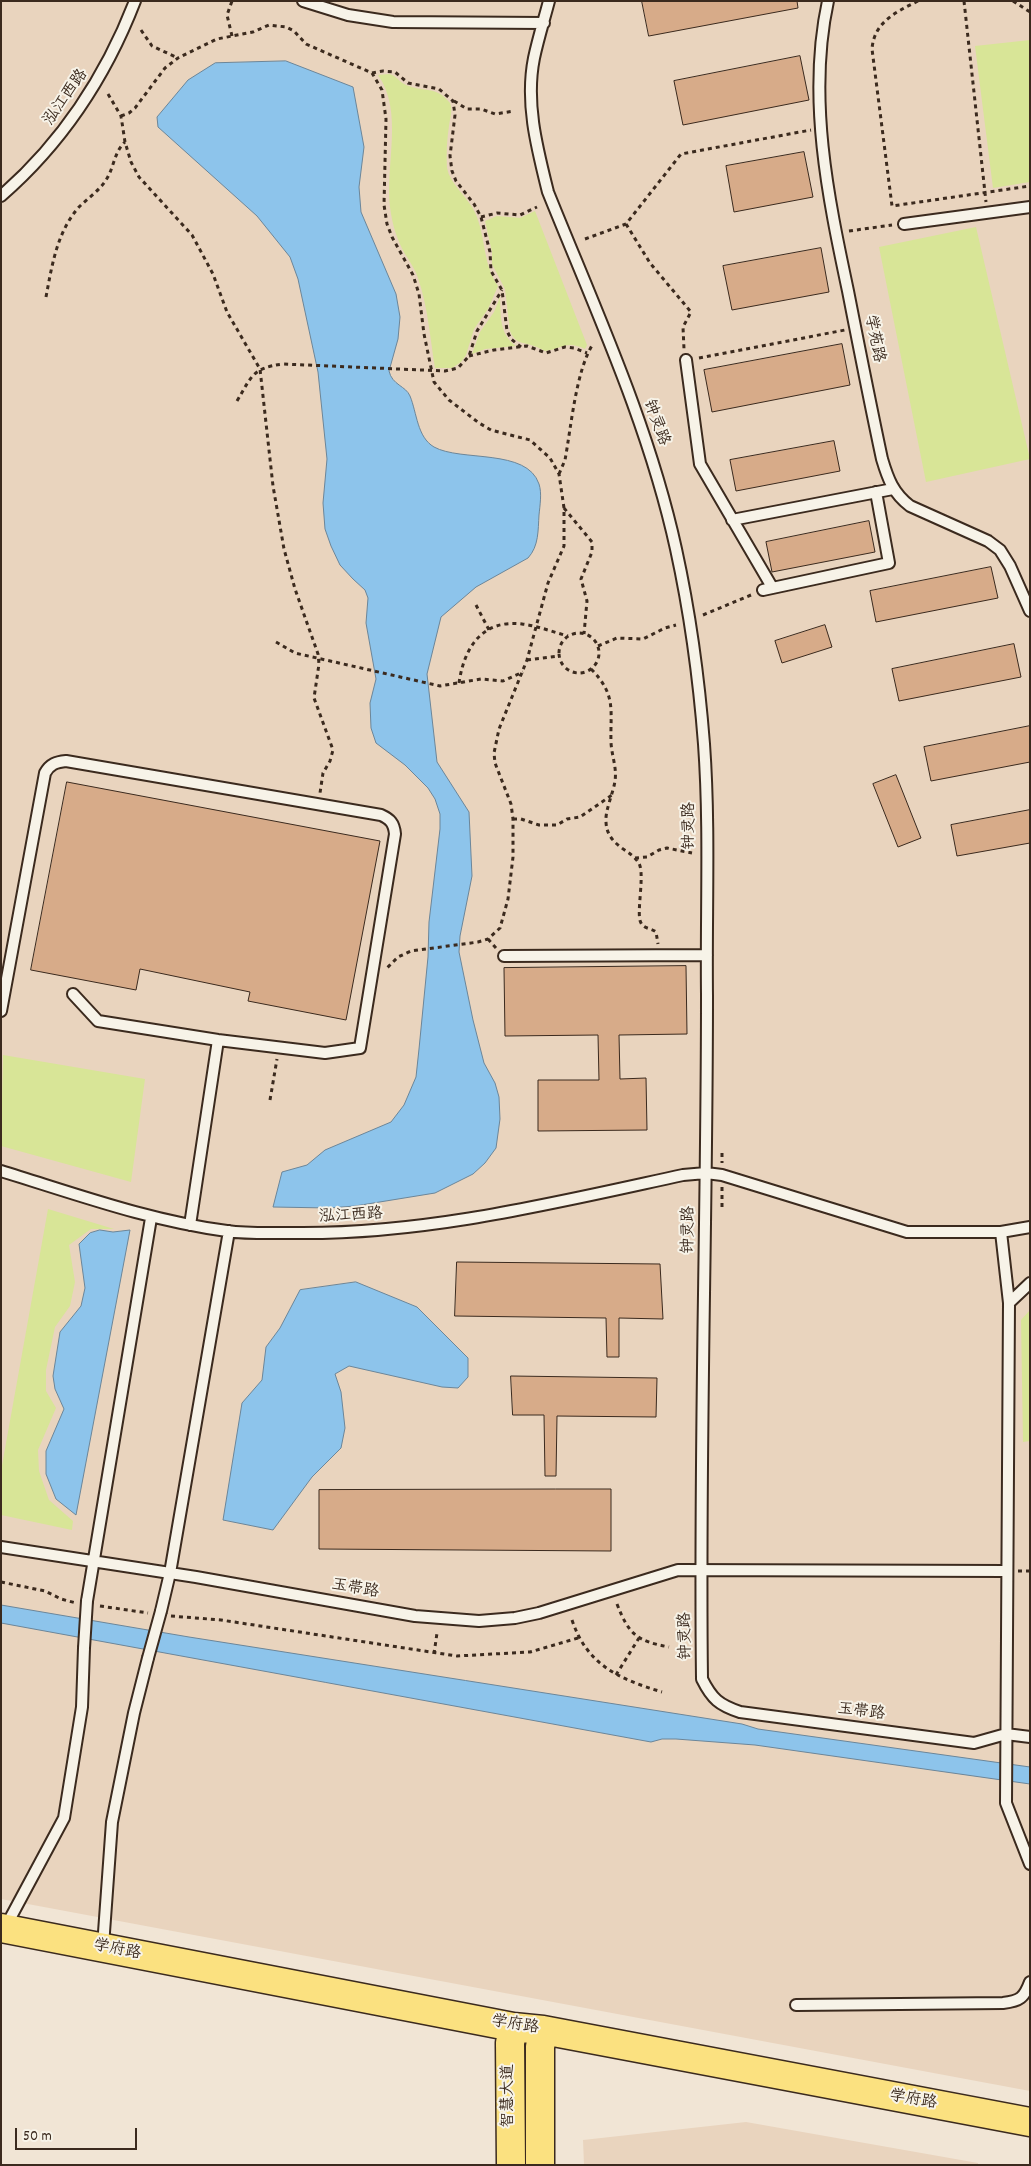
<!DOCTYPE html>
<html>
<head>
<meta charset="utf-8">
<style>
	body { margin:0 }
	#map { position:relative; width:1031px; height:2166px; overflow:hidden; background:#f1e5d5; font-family:Dekko,sans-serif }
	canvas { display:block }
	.frame { position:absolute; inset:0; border:2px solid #3b2a1e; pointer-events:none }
	.scale { position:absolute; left:15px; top:2128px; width:122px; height:22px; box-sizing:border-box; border:2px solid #3b2a1e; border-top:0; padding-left:6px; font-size:15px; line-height:18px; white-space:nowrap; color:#3b2a1e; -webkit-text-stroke:4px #f7f3e8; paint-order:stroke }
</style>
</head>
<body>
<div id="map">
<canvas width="1031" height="2166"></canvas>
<div class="frame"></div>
<div class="scale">50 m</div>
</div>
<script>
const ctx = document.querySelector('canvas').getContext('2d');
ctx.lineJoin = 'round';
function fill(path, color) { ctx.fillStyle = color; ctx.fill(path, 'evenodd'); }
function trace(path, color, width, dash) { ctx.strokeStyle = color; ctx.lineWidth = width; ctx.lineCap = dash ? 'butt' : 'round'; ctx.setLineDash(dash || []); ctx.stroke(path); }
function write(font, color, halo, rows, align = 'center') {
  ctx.font = font + ' Dekko,"LXGW WenKai TC",sans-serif'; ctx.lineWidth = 4; ctx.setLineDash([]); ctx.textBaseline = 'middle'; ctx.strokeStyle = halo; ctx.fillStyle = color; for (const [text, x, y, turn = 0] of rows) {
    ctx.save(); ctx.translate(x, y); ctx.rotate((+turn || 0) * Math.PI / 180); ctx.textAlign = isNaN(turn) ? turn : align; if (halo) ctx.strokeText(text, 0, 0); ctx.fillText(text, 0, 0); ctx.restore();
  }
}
fill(new Path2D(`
	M1,1H1030V2091L1,1899Z
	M746,2122L978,2163V2165H584L583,2140Z`), '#e9d4be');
fill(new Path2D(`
	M1030,40V182L993,188L975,46Z
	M389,74C396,75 399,82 406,85C424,93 436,85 450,103C453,111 450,117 449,126C447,139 446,154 447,168C450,183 464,194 472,207C487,232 481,262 498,286L488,309L474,329L466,355L461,362L452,368H435C430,338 428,307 418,278C415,269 410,262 405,254C397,240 392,224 390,207C385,165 404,112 378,75Z
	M535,211L587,345L585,349C566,340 562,349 545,351C541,349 538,347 534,346C523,342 515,344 510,331L505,289L492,264V252L485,221L497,216L520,218Z
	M976,227L1030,459L926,482L879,247Z
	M500,297C501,316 499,334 516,346L485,349L472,354L480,332L494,312Z
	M3,1055L145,1079L131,1182L1,1146Z
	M48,1209L114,1229H91L69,1245L75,1282L70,1306L55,1327L46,1370V1391L56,1408L38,1450L39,1471L49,1500L73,1521L72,1530L1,1515V1471Z
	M1030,1310V1441L1023,1442L1021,1320Z`), '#d8e597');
const water = new Path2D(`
	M286,61L353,87L364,147L359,187L361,212L396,294L400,317L398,339L389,371C392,385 406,386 410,396C417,413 417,437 434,447C461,462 527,448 539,484C542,493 540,505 539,515C538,530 539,546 528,558L476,587L441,617L427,674L437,762L469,812L472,876L460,936L459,952L473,1020L484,1063L495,1083L499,1097L500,1119L496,1148L485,1163L473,1174L435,1193L355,1206L329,1208L273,1207L282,1172L307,1165L325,1150L391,1122L404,1105L416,1077L419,1049L428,957L429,922L440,829V814L435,799L428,788L405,765L376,743L371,728L370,703L376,679L366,623L368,598L365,590L353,579L340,565L331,546L325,529L323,503L327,459L318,372L298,279L290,257L257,216L158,127L157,117L188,80L215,63Z
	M100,1230L113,1232L130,1230L76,1515L56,1499L46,1474V1451L64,1409L55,1389L53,1376L60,1332L81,1306L85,1288L79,1244L90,1233Z
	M356,1282L417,1307L468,1358V1377L458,1388L442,1387L349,1366L335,1374L341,1392L345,1428L341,1448L312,1477L273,1530L223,1520L242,1403L262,1380L266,1347L280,1328L300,1290Z
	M1,1605L189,1637L742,1724L758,1729L1030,1767V1784L755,1745L676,1739H662L651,1742L1,1623Z`);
fill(water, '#8dc4eb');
trace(water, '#6c8699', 1);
const building = new Path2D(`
	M642,1H797L798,8L649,36Z
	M800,56L809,100L683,125L674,81Z
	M804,152L813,197L734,212L726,166Z
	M821,248L829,292L732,310L723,266Z
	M842,344L850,385L712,412L704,370Z
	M834,441L840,471L736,491L730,460Z
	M869,521L875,552L772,572L766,542Z
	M991,567L998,598L876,622L870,591Z
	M825,625L832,647L782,663L775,641Z
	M1014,644L1021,677L899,701L892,669Z
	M1030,726V762L931,781L924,747Z
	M896,775L921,838L898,847L873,784Z
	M67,782L380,841L346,1020L248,1001L250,992L140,969L136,990L31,970Z
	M1030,810V843L957,856L951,825Z
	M686,966L687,1034L619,1035L620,1079L646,1078L647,1130L538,1131V1080H599L598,1035L505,1036L504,968Z
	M457,1262L660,1264L663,1319L619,1318V1357H607L606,1318L455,1316Z
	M511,1376L657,1378L656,1417L557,1416L556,1476H545L544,1415H513Z
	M556,1489H611V1551L319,1549V1490Z`);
fill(building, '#d7ab89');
trace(building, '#3b2a1e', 1);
const lane = new Path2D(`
	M303,1L348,15L393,22L544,23
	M549,1C544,20 538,39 534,58C525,103 537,148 548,192C595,309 649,425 676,549C690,613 699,679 704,744C710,827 706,912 707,995C707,1223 699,1451 702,1679C712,1699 719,1705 740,1712L974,1743L1006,1734L1030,1737
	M828,1C807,97 828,197 848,291C859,347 870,403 882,459C888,479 893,493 910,506L988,541L1000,550L1010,566L1030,611
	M1,196C62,143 106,76 135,1
	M904,224L1030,207
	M686,360L700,464L772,587
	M732,520L893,489
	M763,590L889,563L876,492
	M504,956L707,955
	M1,1011L45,773C50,764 56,762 66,761L381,815C390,819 394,823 395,834L360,1048L325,1053L218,1040L98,1021L73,994
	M1,1171C76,1194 150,1221 227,1231C248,1234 270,1233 292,1233C424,1235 554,1203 683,1175L706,1173L722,1175L907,1232H1001L1030,1227
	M190,1225L218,1040
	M1001,1232L1009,1303
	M1030,1283L1009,1303L1006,1803L1030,1864
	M1,1547L196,1577L415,1616L479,1621L515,1618L539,1613L678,1570L1006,1571
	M87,1601L151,1218
	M161,1611L170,1573L229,1231
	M5,1928L64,1818L82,1707L84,1648
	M103,1946L112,1822L134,1713L148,1658
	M796,2005L1003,2003C1020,2001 1024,1998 1030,1982`);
const primary = new Path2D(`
	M1,1928L513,2027L543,2030L1030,2122
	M511,2165L510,2043L513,2027
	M540,2165V2047L543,2030`);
trace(lane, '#3b2a1e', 14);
trace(primary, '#3b2a1e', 31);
trace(new Path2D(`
	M918,1C896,12 874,22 872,49L892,206L1030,186
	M964,1L986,202
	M1013,1L1030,12
	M141,30L152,46L178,58
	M232,36L227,15L232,1
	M372,73L383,71L395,72L408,83L439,89L453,101L455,115L450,156L452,171L456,181L474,204L481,217L490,252L491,271L502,290L507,331L511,339L521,347
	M108,94L121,116L125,142L131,162L139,177L192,235L213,274L227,312L260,369L273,486L284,549L295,589L318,654L319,664L314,698L333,750L330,761L323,773L320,793
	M454,101L467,109H481L495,114L514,111
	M121,116L129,113L135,108L165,68L178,58L217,39L253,32L269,25L286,27L294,31L306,44L372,73L382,90L386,119L384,205L387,224L392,237L413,275L419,294L424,334L434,382L449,400L479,423L491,430L530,440L550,458L559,474L564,508V546L548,583L527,660L499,729L494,753L495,763L511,804L513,819V857L508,899L500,928L488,939L478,942L411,951L398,957L387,968
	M481,217L497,213L520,215L537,207
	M626,224L650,263L691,312L683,327L684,349
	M849,231L892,225
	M585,239L626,224L681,154L811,130
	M46,297C52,265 57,232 79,207C88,198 99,191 106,180C114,168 114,152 125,142
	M469,356L494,350L527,346L546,353L565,347L574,348L587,353
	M699,358L845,330
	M237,401C252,376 252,368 283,364L445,371L458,368L469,356L477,331L502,290
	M559,474L565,460C571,428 576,370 593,344
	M564,508L592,542V552L581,579L587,601L584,634
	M476,605L489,630
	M703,615L751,595
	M559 653a20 20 0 1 1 40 0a20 20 0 1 1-40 0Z
	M276,642L295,653L440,686L481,679L503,681L523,672
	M598,646L617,638L643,639L665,628L676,625
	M527,660L559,656
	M591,669C617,695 610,711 611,743C612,757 617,768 615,781C613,794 605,810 606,822C607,848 635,850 640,866C644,880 636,915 641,923C644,929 651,928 656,932L658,944
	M459,683C464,648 482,619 522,624C538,626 553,632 568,636
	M513,819H521L539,825H557L567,819L580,817L612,795
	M635,858L647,857L659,850L667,848L692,853
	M488,939L496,948
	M270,1100L277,1059
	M722,1153V1163
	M722,1187V1211
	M1018,1571H1030
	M1,1582L45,1591L61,1599L76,1603
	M617,1604C629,1635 637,1641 669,1647
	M100,1606L148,1613
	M171,1616L221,1620L457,1656L530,1652L578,1638
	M572,1620C587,1665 619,1679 662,1692
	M434,1654L437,1633
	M616,1675L639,1638`), '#3b2a1e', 3, [4, 4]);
trace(lane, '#f7f3e8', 10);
trace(primary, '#fbe180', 28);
const laneBridge = new Path2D(`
	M84,1648L87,1601
	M148,1658L161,1611`);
trace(laneBridge, '#3b2a1e', 14, []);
trace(laneBridge, '#f7f3e8', 10);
write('16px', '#3b2a1e', '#f7f3e8', [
	["泓江西路",67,98,-55],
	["学苑路",873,339,79],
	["钟灵路",655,423,70],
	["钟灵路",691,826,-90],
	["泓江西路",351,1217,-3],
	["钟灵路",690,1230,-89],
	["玉带路",355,1590,10],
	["钟灵路",687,1636,-91],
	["玉带路",861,1713,7],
	["学府路",117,1951,11],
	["学府路",515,2026,9],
	["智慧大道",510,2096,-90],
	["学府路",913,2101,10]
]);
</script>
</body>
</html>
